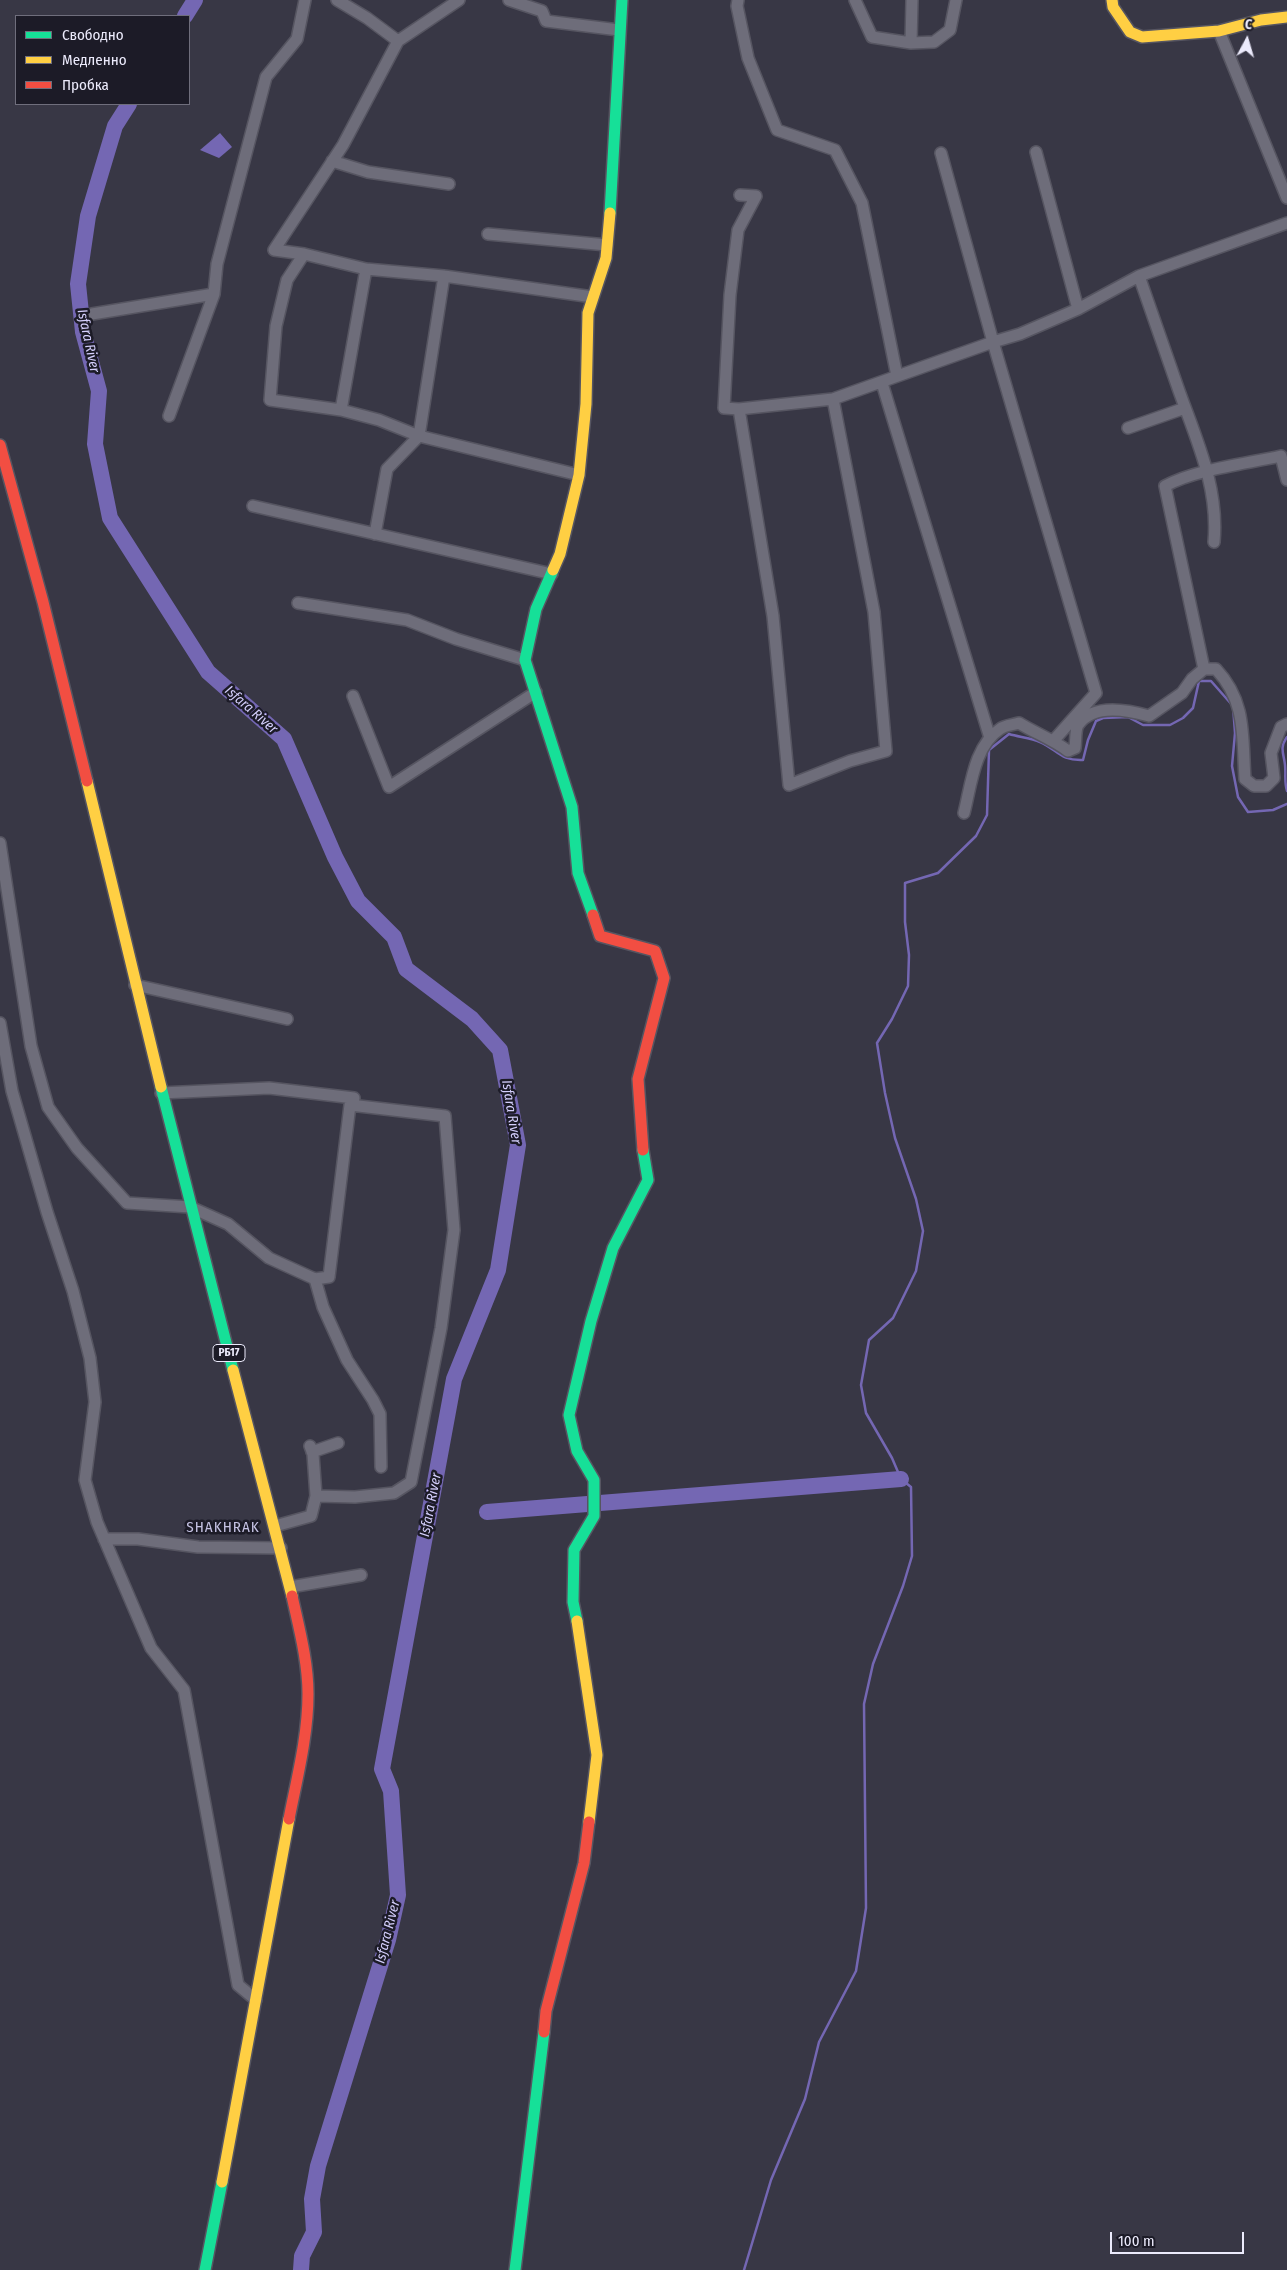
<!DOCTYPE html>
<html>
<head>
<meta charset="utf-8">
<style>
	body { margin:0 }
	#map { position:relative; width:1287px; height:2270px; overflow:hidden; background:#383745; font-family:"Fira Sans Condensed",sans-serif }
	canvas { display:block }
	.legend { position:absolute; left:15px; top:15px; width:175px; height:90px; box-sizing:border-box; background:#1c1b27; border:1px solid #6f6e7c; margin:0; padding:6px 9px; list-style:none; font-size:15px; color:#ecebfc }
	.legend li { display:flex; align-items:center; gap:10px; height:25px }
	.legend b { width:25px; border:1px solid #6f6e7c }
	.north { position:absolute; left:1222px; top:15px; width:50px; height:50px; -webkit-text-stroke:4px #1c1b27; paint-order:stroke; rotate:6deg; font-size:14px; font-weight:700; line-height:20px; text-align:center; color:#ecebfc }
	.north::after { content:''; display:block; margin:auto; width:18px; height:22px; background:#ecebfc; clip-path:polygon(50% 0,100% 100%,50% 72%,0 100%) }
	.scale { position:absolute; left:1110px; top:2232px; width:134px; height:22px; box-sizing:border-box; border:2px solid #ecebfc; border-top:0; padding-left:6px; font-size:15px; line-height:18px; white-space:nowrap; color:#ecebfc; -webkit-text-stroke:4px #1c1b27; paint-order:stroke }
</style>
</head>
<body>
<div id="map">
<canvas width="1287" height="2270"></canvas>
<ul class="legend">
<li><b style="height:6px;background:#16e098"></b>Свободно</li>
<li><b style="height:6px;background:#ffcf43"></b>Медленно</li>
<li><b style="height:6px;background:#f24e42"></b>Пробка</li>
</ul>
<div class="north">С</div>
<div class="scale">100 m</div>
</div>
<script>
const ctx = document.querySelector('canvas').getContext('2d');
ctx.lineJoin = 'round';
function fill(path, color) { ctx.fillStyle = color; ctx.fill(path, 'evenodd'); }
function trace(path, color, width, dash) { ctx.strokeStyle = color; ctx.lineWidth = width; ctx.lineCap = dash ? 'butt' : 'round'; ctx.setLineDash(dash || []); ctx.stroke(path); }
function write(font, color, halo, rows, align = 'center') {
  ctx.font = font + ' "Fira Sans Condensed",sans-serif'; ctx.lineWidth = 5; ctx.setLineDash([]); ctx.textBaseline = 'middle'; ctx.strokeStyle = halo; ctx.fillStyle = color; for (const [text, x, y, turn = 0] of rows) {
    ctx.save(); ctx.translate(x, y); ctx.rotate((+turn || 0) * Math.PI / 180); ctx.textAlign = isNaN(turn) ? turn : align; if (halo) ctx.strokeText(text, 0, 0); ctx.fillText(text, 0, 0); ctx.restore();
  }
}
fill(new Path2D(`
	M220,133L232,147L219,158L200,150Z`), '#7467b3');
trace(new Path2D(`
	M1287,737C1279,748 1284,754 1285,765C1286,775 1284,781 1287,791
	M744,2270L771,2180L805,2099L819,2042L856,1971L866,1908L864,1704L873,1664L903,1586L912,1556L911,1487L901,1479L892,1458L866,1413L861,1385L869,1340L893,1318L916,1271L923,1231L916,1199L895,1138L885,1093L877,1043L892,1019L908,986L909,955L905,922V883L938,873L976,836L987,815L989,750L1009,734C1019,737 1031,738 1040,742C1058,750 1060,761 1083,760L1088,740L1096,721L1103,718L1128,717L1143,725H1170L1183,718L1193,708L1199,681H1211L1233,706L1235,733L1232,766L1238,797L1248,812L1273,810L1287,804`), '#7467b3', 2.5);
trace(new Path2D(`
	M185,16L195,0
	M129,104L115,126L88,216L78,284L83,332L99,391L95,444L110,518L208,672L284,739L335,857L358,901L394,937L406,969L472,1019L500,1050L518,1145L498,1270L454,1379L382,1769L391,1791L398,1895L388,1940L318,2166L312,2199L314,2232L302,2256L301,2270
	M487,1512L901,1479`), '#7467b3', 16);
const street = new Path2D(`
	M337,0L367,18L398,41
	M459,0L398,41L343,145L274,250L304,254L366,269L444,276L593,297
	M509,0L542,11L546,21L619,30
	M738,0L737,6L748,58L777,130L835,150L862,203L897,376
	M855,0L872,37L911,43L934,42L950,30L956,0
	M1219,31L1287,198
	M911,43L912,0
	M1036,152L1078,309
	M941,153L993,342L1096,693L1054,740
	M332,161L368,172L449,184
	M740,195L756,196L738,230L730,295L724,408L739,409L833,399L993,342L1020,334L1078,309L1139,276L1287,223
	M488,234L607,245
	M304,254L287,280L276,326L270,400L341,410L379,420L419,436L444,276
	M1139,276C1152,313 1165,351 1178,388C1196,439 1219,487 1214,542
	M92,314L214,294
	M882,383L990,738
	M739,409L773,616L789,785L850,761L886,751L874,612L833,399
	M341,410L366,269
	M169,416L214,294L217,264L266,77L297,39L305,0
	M1128,428L1185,408
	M253,506L552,574
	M375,534L387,469L419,436L579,475
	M298,603L407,620L456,639L525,660
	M1204,669L1165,486C1197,469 1245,464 1281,456L1287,480
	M353,696L389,787L536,692
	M964,813C971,786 974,746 1000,729C1005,725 1013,725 1019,723C1035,733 1052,739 1068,751L1075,748C1076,742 1075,730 1078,725C1093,703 1128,710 1149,716L1182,693L1192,679L1204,669H1216C1247,702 1242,737 1245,779L1254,786H1266L1274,778L1271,753L1281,727L1287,724
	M0,843L31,1046L48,1107L77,1148L127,1203L190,1207L228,1224L269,1258L315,1279L323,1307L347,1360L373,1400L380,1414L381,1467
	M135,985L287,1019
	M0,1023L12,1091L47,1212L73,1291L90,1358L95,1402L85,1480L97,1522L151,1648L184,1690L238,1985L256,2000
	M161,1093L269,1088L354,1098L350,1105L329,1277L315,1279
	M310,1446L313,1454L316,1496
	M312,1452L338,1443
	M275,1526L311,1516L316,1496L355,1497L394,1493L411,1482L441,1328L454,1230L445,1116L350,1105
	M104,1539H138L198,1547L281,1548
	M290,1587L361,1575`);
const fast = new Path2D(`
	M610,213L622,0
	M553,570L536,609L525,660L572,807L578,873L593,915
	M161,1087L233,1370
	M577,1621L573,1602L574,1550L594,1516V1480L577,1451L569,1415L591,1321L613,1248L648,1180L643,1150
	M205,2270L222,2182
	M515,2270L544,2032`);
const slow = new Path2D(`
	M1112,0L1113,7L1130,32L1142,37L1219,31L1261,20L1287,17
	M553,570L560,554L579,475L586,404L588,313L606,258L610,213
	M87,781L161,1087
	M233,1370L292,1596
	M577,1621L597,1755L589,1822
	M222,2182L289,1819`);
const jam = new Path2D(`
	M0,445L43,602L87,781
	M593,915L600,936L655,951L664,978L638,1079L643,1150
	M289,1819C297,1778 308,1736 308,1694C308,1661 299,1628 292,1596
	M544,2032L546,2011L584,1863L589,1822`);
trace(street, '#565561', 14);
trace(fast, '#565561', 14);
trace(slow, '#565561', 14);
trace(jam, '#565561', 14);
trace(street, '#6e6d7a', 11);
trace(fast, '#16e098', 11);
trace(slow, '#ffcf43', 11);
trace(jam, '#f24e42', 11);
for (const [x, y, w] of [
	[229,1353,32]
]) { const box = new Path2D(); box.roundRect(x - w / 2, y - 8.5, w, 17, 4); ctx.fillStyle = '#1c1b27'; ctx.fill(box); trace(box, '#ecebfc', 1); }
write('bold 11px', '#ecebfc', null, [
	["РБ17",229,1353]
]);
write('italic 14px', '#d4cffc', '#1c1b27', [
	["Isfara River",88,341,78],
	["Isfara River",251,710,41],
	["Isfara River",511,1112,81],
	["Isfara River",431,1505,-79],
	["Isfara River",388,1932,-76]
]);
ctx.letterSpacing = '1px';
write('15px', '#c4c1e2', '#1c1b27', [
	["SHAKHRAK",223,1528]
]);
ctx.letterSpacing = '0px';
</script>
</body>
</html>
